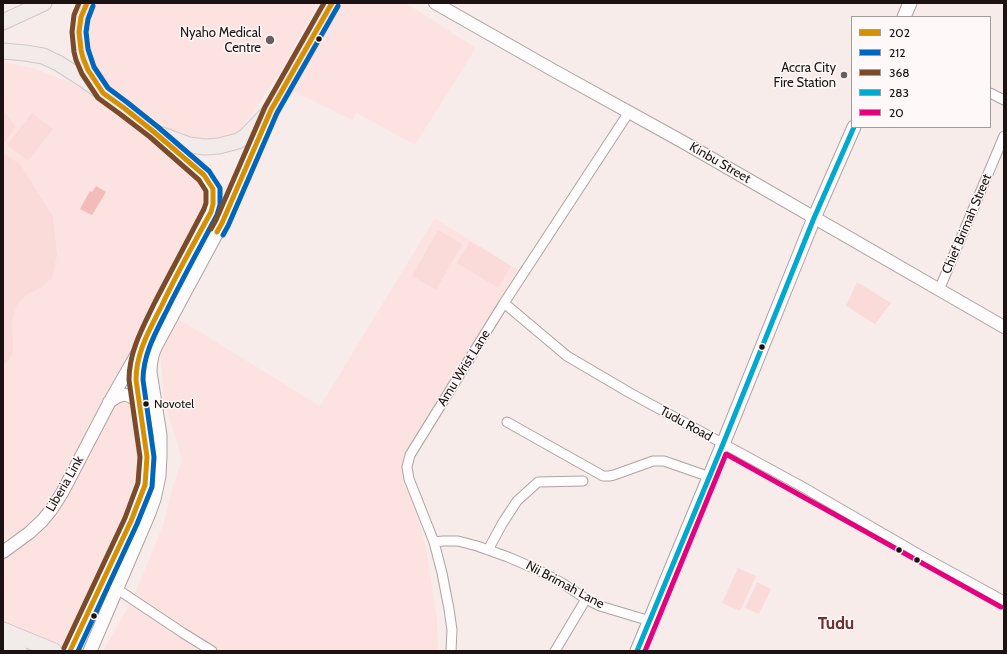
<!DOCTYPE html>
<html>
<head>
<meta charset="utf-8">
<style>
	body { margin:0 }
	#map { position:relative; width:1007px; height:654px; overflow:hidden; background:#f8eceb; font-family:Cabin,sans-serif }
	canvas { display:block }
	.frame { position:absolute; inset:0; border:4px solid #1b1211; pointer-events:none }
	.legend { position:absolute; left:851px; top:16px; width:140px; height:112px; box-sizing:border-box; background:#fef9f8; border:1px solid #a39d9c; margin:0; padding:5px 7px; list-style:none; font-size:12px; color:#1b1211 }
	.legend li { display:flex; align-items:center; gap:8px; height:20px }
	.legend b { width:20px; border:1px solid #a39d9c }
</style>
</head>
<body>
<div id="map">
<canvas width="1007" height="654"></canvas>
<div class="frame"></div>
<ul class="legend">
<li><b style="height:5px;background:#d69003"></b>202</li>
<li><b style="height:5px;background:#0065bd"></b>212</li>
<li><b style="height:5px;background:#7a4b2a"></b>368</li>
<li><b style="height:5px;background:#00a9ce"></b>283</li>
<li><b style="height:5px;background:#e5007d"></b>20</li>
</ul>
</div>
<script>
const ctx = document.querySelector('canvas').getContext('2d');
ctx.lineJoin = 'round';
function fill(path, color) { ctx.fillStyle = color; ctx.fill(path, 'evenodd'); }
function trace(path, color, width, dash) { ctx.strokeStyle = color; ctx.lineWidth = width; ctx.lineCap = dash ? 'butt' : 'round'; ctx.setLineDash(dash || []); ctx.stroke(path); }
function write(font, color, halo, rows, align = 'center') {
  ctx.font = font + ' Cabin,sans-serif'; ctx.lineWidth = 3; ctx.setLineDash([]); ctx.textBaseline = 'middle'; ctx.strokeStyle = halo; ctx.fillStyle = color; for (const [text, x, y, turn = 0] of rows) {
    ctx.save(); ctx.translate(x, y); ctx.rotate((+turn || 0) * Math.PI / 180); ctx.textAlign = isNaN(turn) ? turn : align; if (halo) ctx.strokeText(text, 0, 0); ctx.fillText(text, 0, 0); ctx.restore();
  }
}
fill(new Path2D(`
	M88,3H318L281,71L237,135L202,142L173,132L78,70L71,46L72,13Z
	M337,3H406L476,48L415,145L357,113L352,120L293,91Z
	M3,62L32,68L72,83L95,98L163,148L199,179L206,205L196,234L141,339L142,462L124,521L68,651H64L3,626Z
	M435,218L521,272L405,459L409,489L426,547L437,618L438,651H103L131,602L148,562L163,525L172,489L182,460L164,400L160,353L179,319L320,406Z`), '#fce3e1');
fill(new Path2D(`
	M3,110L16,127L3,144Z
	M32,113L53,129L28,161L7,145Z
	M3,153L20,164L53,217L57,255L52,278L40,288L28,294L18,303L14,313L12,323L13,351L10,358L3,366Z
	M438,230L462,244L436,290L412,276Z
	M470,241L511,266L498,288L457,263Z
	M857,282L891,303L875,324L846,306Z
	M738,568L756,576L740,611L722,603Z
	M757,582L771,589L759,614L745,608Z`), '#fadbd9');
fill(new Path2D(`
	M96,186L106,192L92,215L80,209L90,191L92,192Z`), '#f3bbb9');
const minor = new Path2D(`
	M990,93L1004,100
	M939,290L1004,136
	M504,303L567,356L584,366L630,393L801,486L920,555L1004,601
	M507,422L603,476H609L614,475L653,461H664L710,477
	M434,542L443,541H458L477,546L508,557L538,570L562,583L586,599L600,606L650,621
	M488,550L502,524L517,501L538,482L583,481
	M117,589L183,633L212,651
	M451,651L452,630L449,609L442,573L434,542L409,479L407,467L410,455L504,303L629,112
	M555,651L586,599`);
const tertiary = new Path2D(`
	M435,3L551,69L683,142L1004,327
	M109,402C123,393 125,392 139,402
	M3,552L29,533L42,521L51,510L62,493L109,403L138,352`);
const secondary = new Path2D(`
	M904,17L910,3
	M70,651L131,521L145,485L147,457L136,380C134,356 149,331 159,310C175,277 193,245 211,212C213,206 215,194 212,188C205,171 174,148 159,136
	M90,651L149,513L154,499L159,476L160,456V435L150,372C150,358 153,350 160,338L222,223L270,114
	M637,651L723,444L814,218L854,127`);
const primary = new Path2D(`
	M87,3C78,19 77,41 83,58C87,69 94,78 100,88
	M3,22L44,3
	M3,51L25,53L43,56L58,63L83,79L124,108L154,132L189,145L205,147L219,146L238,141L245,137L271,110L332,3
	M3,630L54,651
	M3,644L19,651`);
trace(minor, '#ada3a2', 11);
trace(tertiary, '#ada3a2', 14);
trace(secondary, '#ada3a2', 15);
trace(primary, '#cfc8c8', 17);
trace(minor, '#fefcfc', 9);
trace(tertiary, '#fefcfc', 12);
trace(secondary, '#fefcfc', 13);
trace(primary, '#f3eaea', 15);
trace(new Path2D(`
	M217,232L222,223L271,110L332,3
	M70,651L131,521L145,485L147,457L136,380C136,352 150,329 162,305C177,273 194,243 211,212L213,204V189L204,175L154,132L124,108L103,93L88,70L83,58L81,50L79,32L81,17L87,3`), '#d69003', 5);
trace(new Path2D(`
	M223,235L228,226L277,113L338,6
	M78,651L137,524L152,487L154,457L143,380C143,354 156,332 167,310C183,278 200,247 217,215L220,205V188L209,171L158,127L128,103L108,88L94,67L88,49L86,32L88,19L93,6`), '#0065bd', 5);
trace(new Path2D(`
	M211,229L216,220L265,107L324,3
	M64,648L125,518L138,483L140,457L129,380C129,351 143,327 155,302C171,271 188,240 204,209L206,203V191L199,180L150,137L120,114L98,98L82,74L76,60L74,52L72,32L74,15L79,3`), '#7a4b2a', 5);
trace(new Path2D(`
	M637,651L723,444L814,218L854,127`), '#00a9ce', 5);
trace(new Path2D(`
	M645,651L726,454L1001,607`), '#e5007d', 5);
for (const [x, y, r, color] of [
	[319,39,3.5,"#1b1211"],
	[270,40,5,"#685e5d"],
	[844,75,4,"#685e5d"],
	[762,347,3.5,"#1b1211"],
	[146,404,3.5,"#1b1211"],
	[899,550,3.5,"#1b1211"],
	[917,560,3.5,"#1b1211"],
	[94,616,3.5,"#1b1211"]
]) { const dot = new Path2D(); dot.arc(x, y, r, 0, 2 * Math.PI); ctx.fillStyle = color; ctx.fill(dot); trace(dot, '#fef9f8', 1.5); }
write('12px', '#1b1211', '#fef9f8', [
	["Novotel",154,404]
], 'left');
write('13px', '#1b1211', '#fef9f8', [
	["Nyaho Medical",261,33],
	["Centre",261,48],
	["Accra City",836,68],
	["Fire Station",836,83]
], 'right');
write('13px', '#1b1211', '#fef9f8', [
	["Kinbu Street",720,163,30],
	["Chief Brimah Street",967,224,-67],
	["Amu Wrist Lane",464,368,-58],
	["Tudu Road",686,424,29],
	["Liberia Link",65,484,-60],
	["Nii Brimah Lane",565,585,28]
]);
write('bold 17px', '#732d2e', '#fef9f8', [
	["Tudu",836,624]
]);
</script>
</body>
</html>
